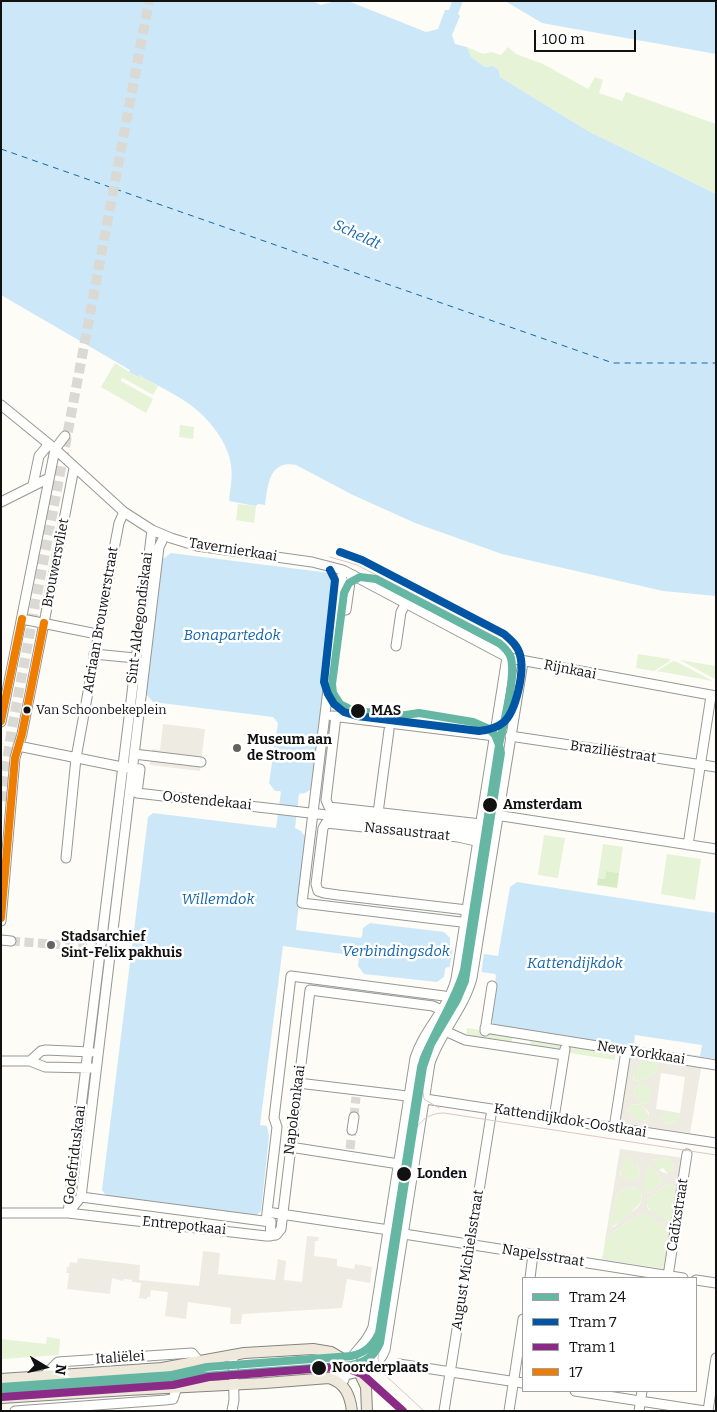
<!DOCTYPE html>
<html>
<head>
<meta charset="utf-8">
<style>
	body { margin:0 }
	#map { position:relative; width:717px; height:1412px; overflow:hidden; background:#fdfcf7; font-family:Bitter,serif }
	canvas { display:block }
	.frame { position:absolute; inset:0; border:2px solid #111; pointer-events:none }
	.legend { position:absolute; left:522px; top:1277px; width:175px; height:115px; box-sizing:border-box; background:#fff; border:1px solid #a0a0a0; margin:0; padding:6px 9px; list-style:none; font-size:15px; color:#111 }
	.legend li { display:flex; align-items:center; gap:10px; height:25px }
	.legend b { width:25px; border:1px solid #a0a0a0 }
	.north { position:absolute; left:20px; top:1342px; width:50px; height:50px; -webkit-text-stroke:4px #fff; paint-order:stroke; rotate:99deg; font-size:14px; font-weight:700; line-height:20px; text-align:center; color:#111 }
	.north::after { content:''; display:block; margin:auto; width:18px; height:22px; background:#111; clip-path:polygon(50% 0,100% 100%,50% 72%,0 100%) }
	.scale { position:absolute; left:534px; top:30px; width:102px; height:22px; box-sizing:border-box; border:2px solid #111; border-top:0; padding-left:6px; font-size:15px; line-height:18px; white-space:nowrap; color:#111; -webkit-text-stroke:4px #fff; paint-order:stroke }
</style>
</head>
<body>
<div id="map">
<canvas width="717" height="1412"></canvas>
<div class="frame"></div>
<ul class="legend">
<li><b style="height:6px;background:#65b7a4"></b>Tram 24</li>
<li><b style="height:6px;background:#0056a4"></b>Tram 7</li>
<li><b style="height:6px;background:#8c2b87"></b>Tram 1</li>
<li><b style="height:6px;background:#ef7d00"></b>17</li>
</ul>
<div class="north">N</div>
<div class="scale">100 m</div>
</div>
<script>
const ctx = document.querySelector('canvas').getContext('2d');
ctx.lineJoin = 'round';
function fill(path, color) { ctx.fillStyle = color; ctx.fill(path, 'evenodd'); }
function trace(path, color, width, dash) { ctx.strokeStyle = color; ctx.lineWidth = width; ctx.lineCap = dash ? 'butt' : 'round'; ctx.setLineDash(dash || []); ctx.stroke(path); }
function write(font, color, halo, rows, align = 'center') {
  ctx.font = font + ' Bitter,serif'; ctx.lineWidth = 5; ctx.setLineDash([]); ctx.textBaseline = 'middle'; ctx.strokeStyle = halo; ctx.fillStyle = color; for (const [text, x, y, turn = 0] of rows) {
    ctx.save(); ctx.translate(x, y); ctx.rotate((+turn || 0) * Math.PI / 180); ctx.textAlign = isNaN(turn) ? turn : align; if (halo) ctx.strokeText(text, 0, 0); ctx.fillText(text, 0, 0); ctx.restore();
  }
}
fill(new Path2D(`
	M467,47L483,54L492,52L501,55L508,47L516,54L543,64L588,89L595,77L603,80L599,93L622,101L626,92L716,124V194L588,131L500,77L499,74L492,66L485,67L471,57Z
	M115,363L137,377L139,375L158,386L153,395L123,378L121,379V381L153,399L146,413L101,387Z
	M180,425L194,427L193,439L179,437Z
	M238,504L256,506L254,523L236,520Z
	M638,654L670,659V661L654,671L636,668Z
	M680,660L716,666V678H713Z
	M673,661L677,662L713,681L657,671Z
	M544,835L565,838L558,878L538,875Z
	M603,844L623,847L619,873L606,871L605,879L598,878Z
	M667,854L701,859L695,900L661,894Z
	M467,1028L513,1035L511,1044L466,1037Z
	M531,1038L562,1042L560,1052L530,1047Z
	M571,1044L616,1050L615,1060L569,1053Z
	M650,1059L658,1064V1071L647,1079L634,1081C632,1070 640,1061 650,1059Z
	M640,1084H646L651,1092V1101L648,1104L641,1103L633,1094L635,1087Z
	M633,1104L642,1105L649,1115V1118L645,1121L631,1117L628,1110Z
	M667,1112L678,1114L679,1120L671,1124L665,1123L659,1116L661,1113Z
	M631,1156L635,1160L640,1174L638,1179L633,1181L622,1177C619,1170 623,1162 627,1157Z
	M666,1158L671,1160L674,1165L673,1170L668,1174L663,1168L658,1170L653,1164V1160Z
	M647,1166L657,1172L663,1181L652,1192L648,1193L645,1191C642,1182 642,1174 647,1166Z
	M669,1184L675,1187L676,1193L672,1218L671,1221L668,1222C658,1218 646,1212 647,1200L663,1187Z
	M636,1187L641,1190L642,1201L623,1221L611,1227L609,1226L617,1193L627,1188Z
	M641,1213C648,1214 652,1217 658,1221C674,1232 667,1253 665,1269L602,1259L606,1240L610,1234Z
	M47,1337L60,1339L59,1355L1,1359V1339L46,1344Z`), '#e6f3d7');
fill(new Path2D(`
	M606,871L619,873L617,888L597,885L598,878L605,879Z`), '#d7ecc4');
fill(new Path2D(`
	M163,724L205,729L200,771L150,765L152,749L160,750Z
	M626,1051L702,1063L690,1133L615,1122ZM650,1059L658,1064V1071L647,1079L634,1081L633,1078L635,1071L639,1065L644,1061ZM661,1073L685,1077L680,1113L656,1109ZM640,1084H646L651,1092V1101L648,1104L641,1103L633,1094L635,1087ZM633,1104L642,1105L649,1113V1118L645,1121L631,1117L628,1110ZM667,1113L678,1114L679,1119L672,1124L665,1123L659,1116L661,1114Z
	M620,1149L684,1158L666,1269L602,1259ZM627,1157H631L638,1167L640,1174L638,1179L633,1181L622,1177L620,1173L624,1161ZM666,1158L671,1160L674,1165L673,1170L668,1174L662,1172L653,1164V1160ZM647,1166L657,1172L663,1181L652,1192L648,1193L645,1191L643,1180ZM669,1184L675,1187L676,1193L672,1218L671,1221L668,1222L648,1209L647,1205V1200L663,1187ZM636,1187L640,1190L642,1195V1201L638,1207L614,1227L609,1226L617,1193L627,1188ZM641,1213L650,1216L662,1224L666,1230L668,1241L665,1269L602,1258L606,1240L610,1234Z
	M307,1236L319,1237L318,1241H315L314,1256L337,1259V1266L354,1269L355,1264L372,1267L370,1283L347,1279L342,1308L242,1314L241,1324H230L231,1308L188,1302L186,1319L165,1316L168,1292L151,1290L150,1297H147V1299L139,1298L141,1283L132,1282V1280L124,1279L123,1281L112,1278L110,1294L67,1289L69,1273H66L67,1267H69L70,1262L77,1263L78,1258L140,1265L139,1280L199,1286L203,1251L220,1253L218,1274L275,1280L278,1259L286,1261L284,1280L302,1282Z`), '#edebe2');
fill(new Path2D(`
	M1,1H313L321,5L335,1H348L426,32L438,29L445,10H449L452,1H463L458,14L460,16L452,35L455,44L467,47L471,57L485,67L492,66L498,69L500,77L588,131L716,194V596L663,591L502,554L415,523L353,495L296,465C269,460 268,485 265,505L258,504L256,506L229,501C230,489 233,477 231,466C229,443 208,417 189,404C174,393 156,385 139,375L138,377L129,372L130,370L1,295Z
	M505,1H716V54L547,24L542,23Z
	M171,553L330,573L338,583L313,788L305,793L299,794L295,828L301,831L306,838L296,930L361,938L362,936L363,928L370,923L444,932L450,938V949L498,956L510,887L517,882L716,913V1059L494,1025L490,1018L496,976L495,974L447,967L445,969L444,977L437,982L364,974L358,966L359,957L358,956L283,946L260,1125L267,1126L269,1136L261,1211L255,1216L108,1198L102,1190L148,817L153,813L276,828L281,792L280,791H275L269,783L278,723L273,717L153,702L145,693L160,561Z`), '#cce8f8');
fill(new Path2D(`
	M453,948L484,953L481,975L449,970Z
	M635,1035L702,1045L700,1056L634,1046Z`), '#fdfcf7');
trace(new Path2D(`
	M1,149L613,363H716`), '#1366aa', 1, [6, 5]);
trace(new Path2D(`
	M11,941L91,947
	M354,1117L356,1097
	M350,1149L352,1130`), '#dad9d4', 9, [9, 4.5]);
trace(new Path2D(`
	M1,801L12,728L149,1`), '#dad9d4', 10, [10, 5]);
const minor = new Path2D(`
	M1,405L55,449L124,512L152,530L171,538L197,546L312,562L343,570L507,657L515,659L716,696
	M33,485L39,456L49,444
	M1,502L49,478
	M342,575L302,903L461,922
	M346,610L350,582L353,575
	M22,619L97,634
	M396,646L401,612L406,603
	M94,654L135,658
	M332,716L495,736
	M336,716L326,800L329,807L481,824
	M1,722L55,449L65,436
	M510,736L716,767
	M18,746L122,767L140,769L137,793L474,832
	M134,754L201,762
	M378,813L389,730
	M483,813L716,849
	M688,845L711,696
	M66,858L76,758L115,544L119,523L124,512
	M467,910L338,895L324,893L318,891L316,884L323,828L326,823L458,837L493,845
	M1,921L15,758L22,734L44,623L74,468
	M1,940L11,941
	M485,1028L716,1065
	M445,1031L465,1040L564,1055
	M485,1031L492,986
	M1,1061H30L45,1067L91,1068
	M30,1061L41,1051L46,1050L91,1052
	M298,1083L399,1095L716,1143
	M554,1118L565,1049
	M614,1128L626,1051
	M352,1130L354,1117
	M290,1147L399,1164
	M81,1197L271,1222L270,1236
	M267,1212L389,1230
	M1,1213H68L266,1236L276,1235L281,1229L310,990L433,1006L441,1010
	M68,1213L152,530
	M68,1213L81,1197L159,547L162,541
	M266,1221L277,1127L274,1118L291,976L444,996
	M404,1234L683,1278
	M668,1276L687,1154
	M530,1278L533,1254
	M696,1280L716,1283
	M399,1364L523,1383
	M44,1376L58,1362L192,1353L199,1361
	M329,1378C349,1374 377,1373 385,1350L430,1063C440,1032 464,1009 472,978L523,662
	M344,1380C348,1350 364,1351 373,1327L415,1058C424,1029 449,1008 456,979L507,657
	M575,1391L705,1411
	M15,1411L165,1400L173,1399L177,1387
	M232,1411L234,1400L233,1355
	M444,1411L492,1109
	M509,1411L523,1319
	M639,1411L642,1391
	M708,1411L716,1358`);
const major = new Path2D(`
	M1,1379L162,1368L244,1353L313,1349L331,1352L348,1362L359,1372L366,1387L367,1411
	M1,1398L128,1390L265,1383L329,1378C345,1383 350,1395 352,1411`);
trace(minor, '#979795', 11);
trace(major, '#858482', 12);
trace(minor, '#fffffe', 9);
trace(major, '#eee9da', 10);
trace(new Path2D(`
	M330,557L357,565L492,635C506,643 515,650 515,667L500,757
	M421,1080L424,1099L439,1108
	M412,1138C417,1122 428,1113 444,1113L716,1155
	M380,1343L378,1359L384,1374L424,1411`), '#dac6c6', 1);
trace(new Path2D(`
	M1,721L22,619
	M1,918L15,758L22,734L44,623`), '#ef7d00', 8);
trace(new Path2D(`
	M360,577L376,579L499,643C504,647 509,652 511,658C516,677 503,725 499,745L495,735L489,729L473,722L419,713L399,716L388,715L352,710L340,704L333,693L332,684L344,593L349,583Z
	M1,1387L172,1375L207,1367L351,1356C365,1353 373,1346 379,1333L421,1067C432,1033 454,1005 464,970L499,745
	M1,1391L352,1365C366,1362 374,1356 380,1343L423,1067L431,1044L457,1000L465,981L501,753L499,745`), '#65b7a4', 8);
trace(new Path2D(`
	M330,570L335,580L324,682L328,694L334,704L344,712L357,716L479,731C488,730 497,728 504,722C516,711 525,671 520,655C518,646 511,640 504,634L362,560L340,552`), '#0056a4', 8);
trace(new Path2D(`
	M2,1397L173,1385L209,1377L337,1367L349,1369L362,1374L403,1411`), '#8c2b87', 8);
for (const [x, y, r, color] of [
	[27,710,4.5,"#111"],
	[358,711,8,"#111"],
	[237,748,5,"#646362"],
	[490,805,8,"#111"],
	[51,945,5,"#646362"],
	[404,1174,8,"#111"],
	[319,1368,8,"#111"]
]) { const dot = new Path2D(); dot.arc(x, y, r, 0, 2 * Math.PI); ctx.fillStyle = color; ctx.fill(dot); trace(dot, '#fff', 2); }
write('13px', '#111', '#fff', [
	["Van Schoonbekeplein",36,710]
], 'left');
write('14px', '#111', '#fff', [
	["Tavernierkaai",233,550,9],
	["Brouwersvliet",56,563,-79],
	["Sint-Aldegondiskaai",140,618,-83],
	["Adriaan Brouwerstraat",101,620,-80],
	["Rijnkaai",570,670,11],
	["Braziliëstraat",613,752,8],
	["Oostendekaai",207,801,6],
	["Nassaustraat",407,832,6],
	["New Yorkkaai",641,1053,9],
	["Napoleonkaai",295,1110,-83],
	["Kattendijkdok-Oostkaai",570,1121,9],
	["Godefriduskaai",75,1155,-83],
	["Cadixstraat",678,1215,-81],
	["Entrepotkaai",184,1226,6],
	["Napelsstraat",543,1256,9],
	["August Michielsstraat",468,1260,-81],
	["Italiëlei",120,1358,-4]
]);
write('bold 14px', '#111', '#fff', [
	["MAS",371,711],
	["Amsterdam",503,805],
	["Londen",417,1174],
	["Noorderplaats",332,1368]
], 'left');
write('bold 14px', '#111', '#fff', [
	["Museum aan",247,740],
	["de Stroom",247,756],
	["Stadsarchief",61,937],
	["Sint-Felix pakhuis",61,953]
], 'left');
write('italic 15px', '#1366aa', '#fff', [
	["Scheldt",357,235,25],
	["Bonapartedok",232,636],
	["Willemdok",218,900],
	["Verbindingsdok",396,952],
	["Kattendijkdok",575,964]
]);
</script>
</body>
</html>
